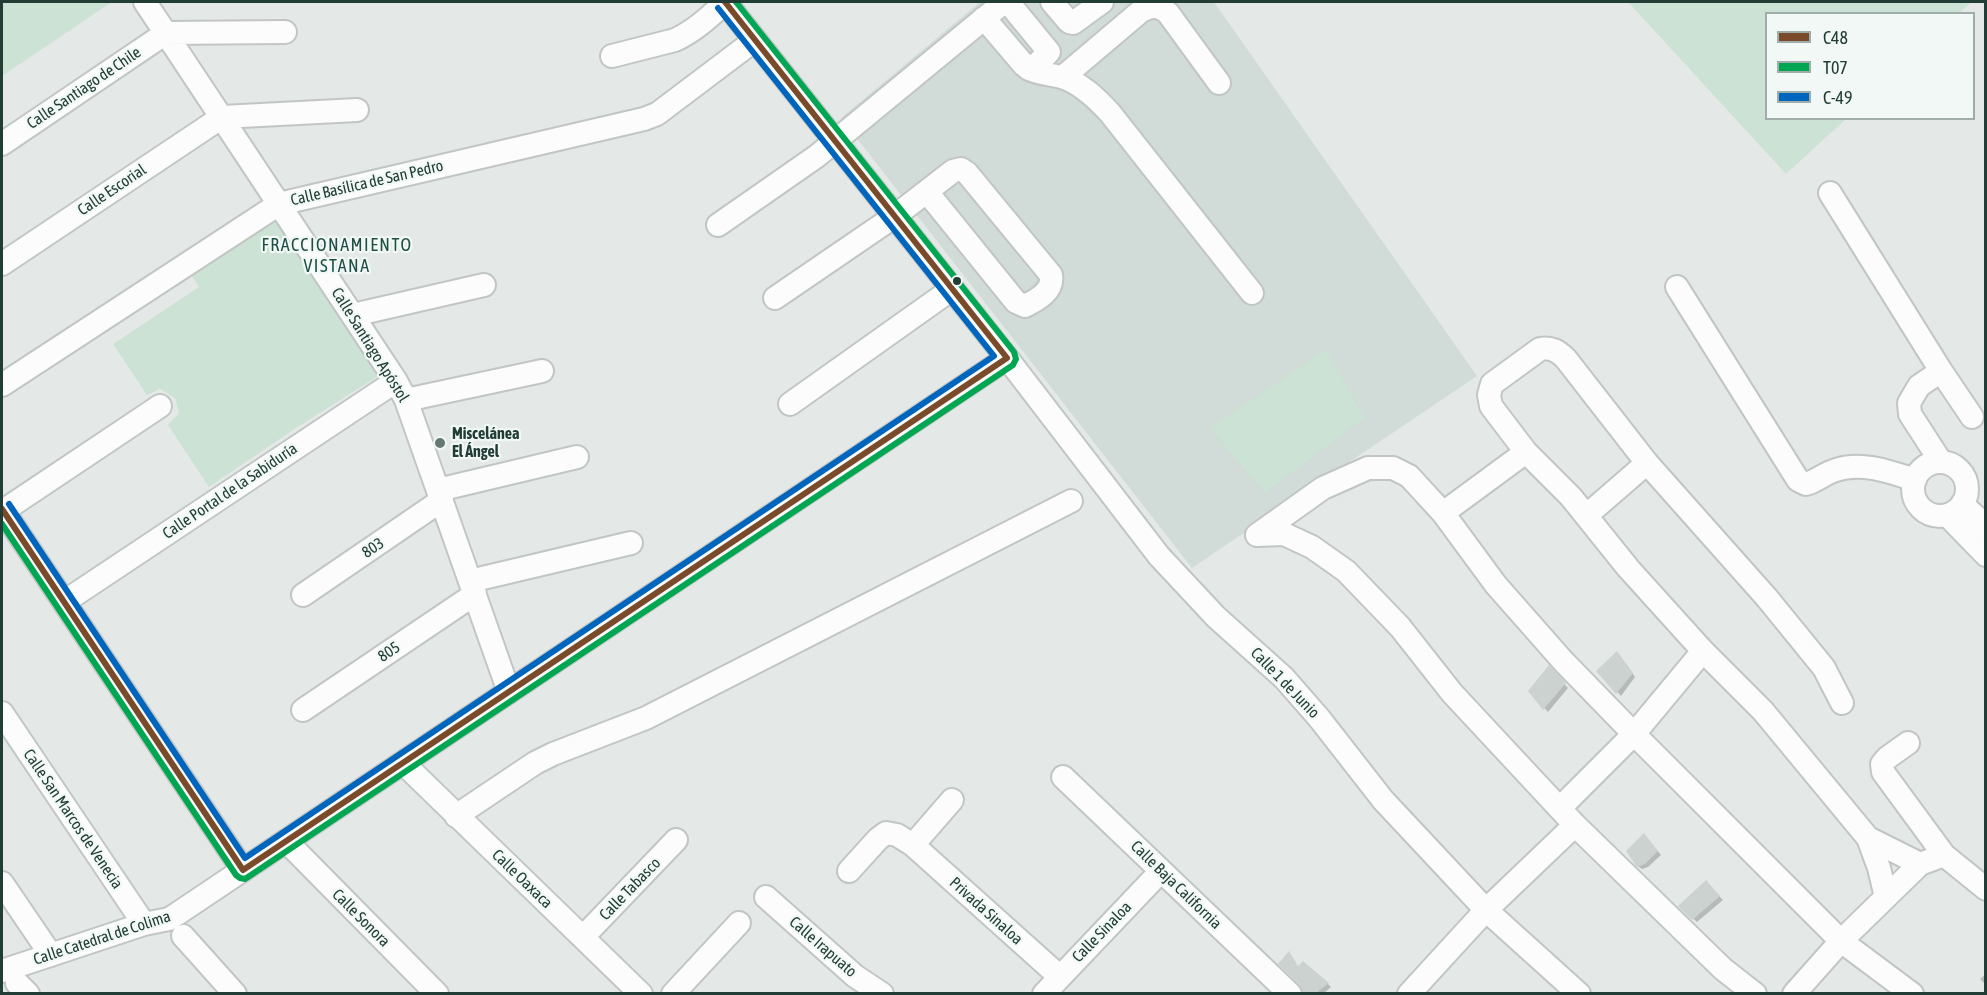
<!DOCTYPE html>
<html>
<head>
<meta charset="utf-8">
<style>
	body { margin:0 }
	#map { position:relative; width:1987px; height:995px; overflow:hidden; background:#e4e9e7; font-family:"Asap Condensed",sans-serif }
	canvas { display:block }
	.frame { position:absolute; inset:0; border:3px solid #213d36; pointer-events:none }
	.legend { position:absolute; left:1765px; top:12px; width:210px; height:108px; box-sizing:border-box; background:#f1f8f5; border:2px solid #9eada9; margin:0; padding:8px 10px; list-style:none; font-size:18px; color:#213d36 }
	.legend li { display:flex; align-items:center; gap:12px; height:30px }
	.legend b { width:30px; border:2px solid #9eada9 }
</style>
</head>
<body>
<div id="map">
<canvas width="1987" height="995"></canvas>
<div class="frame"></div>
<ul class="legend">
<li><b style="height:8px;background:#7a4b2a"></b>C48</li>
<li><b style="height:8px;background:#00a651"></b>T07</li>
<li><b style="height:8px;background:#0065bd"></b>C-49</li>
</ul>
</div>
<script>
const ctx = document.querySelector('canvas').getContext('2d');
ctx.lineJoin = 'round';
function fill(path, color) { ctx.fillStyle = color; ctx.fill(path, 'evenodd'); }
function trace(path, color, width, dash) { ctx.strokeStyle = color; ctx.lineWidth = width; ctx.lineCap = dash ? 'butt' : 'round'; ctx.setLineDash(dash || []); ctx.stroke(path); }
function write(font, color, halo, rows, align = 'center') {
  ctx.font = font + ' "Asap Condensed",sans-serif'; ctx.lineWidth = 4.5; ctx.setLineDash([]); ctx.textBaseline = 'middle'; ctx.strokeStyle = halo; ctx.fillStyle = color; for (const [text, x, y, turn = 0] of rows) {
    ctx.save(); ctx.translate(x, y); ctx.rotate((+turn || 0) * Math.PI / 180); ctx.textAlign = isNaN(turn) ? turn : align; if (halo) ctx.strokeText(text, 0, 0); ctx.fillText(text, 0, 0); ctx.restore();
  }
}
fill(new Path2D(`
	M980,2H1214L1477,376L1192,568L841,118Z`), '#d1dbd7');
fill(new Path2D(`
	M2,2H112L2,76Z
	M1628,2H1972L1959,13L1766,14V118L1846,119L1786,174Z
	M274,217L380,375L296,428L209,487L168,425L179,413L175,398L160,389L147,395L113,344L199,287L190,273Z
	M1326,349L1365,418L1264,493L1210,428Z`), '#cce2d4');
fill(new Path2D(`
	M1620,656L1635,677L1621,696L1598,671Z
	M1549,668L1568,688L1548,712L1529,691Z
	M1647,838L1661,855L1648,867L1642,869L1638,866Z
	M1706,882L1723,900L1697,922L1680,906Z
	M1298,967L1328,984L1331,987L1323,994H1304Z
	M1986,974V985L1980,979Z`), '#0003');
fill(new Path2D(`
	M1617,651L1633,673L1616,694L1596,671Z
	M1549,665L1566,683L1543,710L1528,691Z
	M1644,833L1658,851L1645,864L1637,867L1626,851Z
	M1706,880L1720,896L1692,920L1678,906Z
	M1289,951L1298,966L1303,961L1329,983L1316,993H1303L1299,984L1278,964Z`), '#ccd2d0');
const minor = new Path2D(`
	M145,2L396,381L406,400L509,692
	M725,2L1007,358L1159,556L1216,617L1284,678L1319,718L1383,800L1486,910L1579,994
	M1052,2L1069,22L1073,23L1102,2
	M984,18L1024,65L1029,69L1034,67L1049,52L1008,2
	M612,56L675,40C695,31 710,16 726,2
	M1029,69C1039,74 1050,74 1061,77C1080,82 1097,99 1110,113L1252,293
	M1063,77L1141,11C1152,6 1158,5 1168,13L1219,83
	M2,144L166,33L285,32
	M1830,193L1941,371L1972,417
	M718,225L817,156L1004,2
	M2,264L222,117L357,110
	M1677,287L1798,480L1806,484C1817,481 1825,473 1836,470C1861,461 1891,472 1915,480
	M775,298L895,216L953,171L961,169L967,173L1051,275C1054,291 1037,300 1025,306L1016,302L927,192
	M353,315L484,285
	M1941,371L1919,386L1909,403L1910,414L1941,462
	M2,385L279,204L644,119L657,114L755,40
	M406,400L542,371
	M790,404L952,289
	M1913 489a27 27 0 1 1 54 0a27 27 0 1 1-54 0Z
	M438,490L577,457
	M1962,504L1986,526
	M2,509L243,870
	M3,511L160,406
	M1443,513L1526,452
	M1587,515L1647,463
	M1947,515L1986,555
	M1257,535L1323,488L1368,468H1393L1409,476L1443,513L1496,585L1563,661L1634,734L1841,941L1912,994
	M1257,535L1284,534L1312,547L1346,571L1400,627L1452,693L1575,825L1723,969L1755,994
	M470,581L631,543
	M303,595L442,500
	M64,602L396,381
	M1842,703L1824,668L1767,598L1647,463L1566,359C1558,351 1552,347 1540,349L1492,384L1489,395L1491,406L1526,452L1571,497L1628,568L1703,651L1763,711L1868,838L1920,864
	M303,710L475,594
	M2,713L144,924
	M1908,743L1887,758L1882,764L1883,772L1944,855L1986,889
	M403,763L641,994
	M1063,777L1290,994
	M1560,808L1634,734L1703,651
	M456,816L535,763L553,754L646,718L1071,501
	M1868,838L1879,868L1886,897
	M286,841L437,994
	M913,845L952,800
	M849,871L878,839L886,833L897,835L913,845L1059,976
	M2,883L51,955
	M766,897L855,976L882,994
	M183,936L235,994
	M583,937L676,840
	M2,971L144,924L169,919L177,914L1007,358
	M17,983L28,994
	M673,994L739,923
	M1044,994L1161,871
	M1409,994L1486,910L1575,825
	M1794,994L1841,941L1920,864L1944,855`);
trace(minor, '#c1c6c4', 26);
trace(minor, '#fbfcfb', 22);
trace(new Path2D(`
	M2,509L243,870L1007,358L725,2`), '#7a4b2a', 6);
trace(new Path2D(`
	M2,524L236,875L240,878L245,879L1013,365L1016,359L1014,352L736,2`), '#00a651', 6);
trace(new Path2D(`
	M9,504L245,858L994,356L718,8`), '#0065bd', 6);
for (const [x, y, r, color] of [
	[957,281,5,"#213d36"],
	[440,443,6,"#657974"]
]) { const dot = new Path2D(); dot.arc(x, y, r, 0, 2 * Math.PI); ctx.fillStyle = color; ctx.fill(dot); trace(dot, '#f1f8f5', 2); }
write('16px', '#213d36', '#f1f8f5', [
	["Calle Santiago de Chile",84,88,-34],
	["Calle Basílica de San Pedro",367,183,-13],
	["Calle Escorial",112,190,-34],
	["Calle Santiago Apóstol",370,345,58],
	["Calle Portal de la Sabiduría",230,491,-34],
	["803",373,548,-34],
	["805",389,652,-34],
	["Calle 1 de Junio",1285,683,46],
	["Calle San Marcos de Venecia",73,819,56],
	["Calle Oaxaca",522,879,44],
	["Calle Baja California",1176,885,44],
	["Calle Tabasco",630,889,-46],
	["Privada Sinaloa",986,911,42],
	["Calle Sonora",361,918,45],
	["Calle Sinaloa",1102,932,-46],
	["Calle Catedral de Colima",102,938,-18],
	["Calle Irapuato",823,947,41]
]);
write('bold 16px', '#213d36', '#f1f8f5', [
	["Miscelánea",452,434],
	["El Ángel",452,452]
], 'left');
ctx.letterSpacing = '1.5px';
write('18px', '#1d4f43', '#f1f8f5', [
	["FRACCIONAMIENTO",337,245],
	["VISTANA",337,266]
]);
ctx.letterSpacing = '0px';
</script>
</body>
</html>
